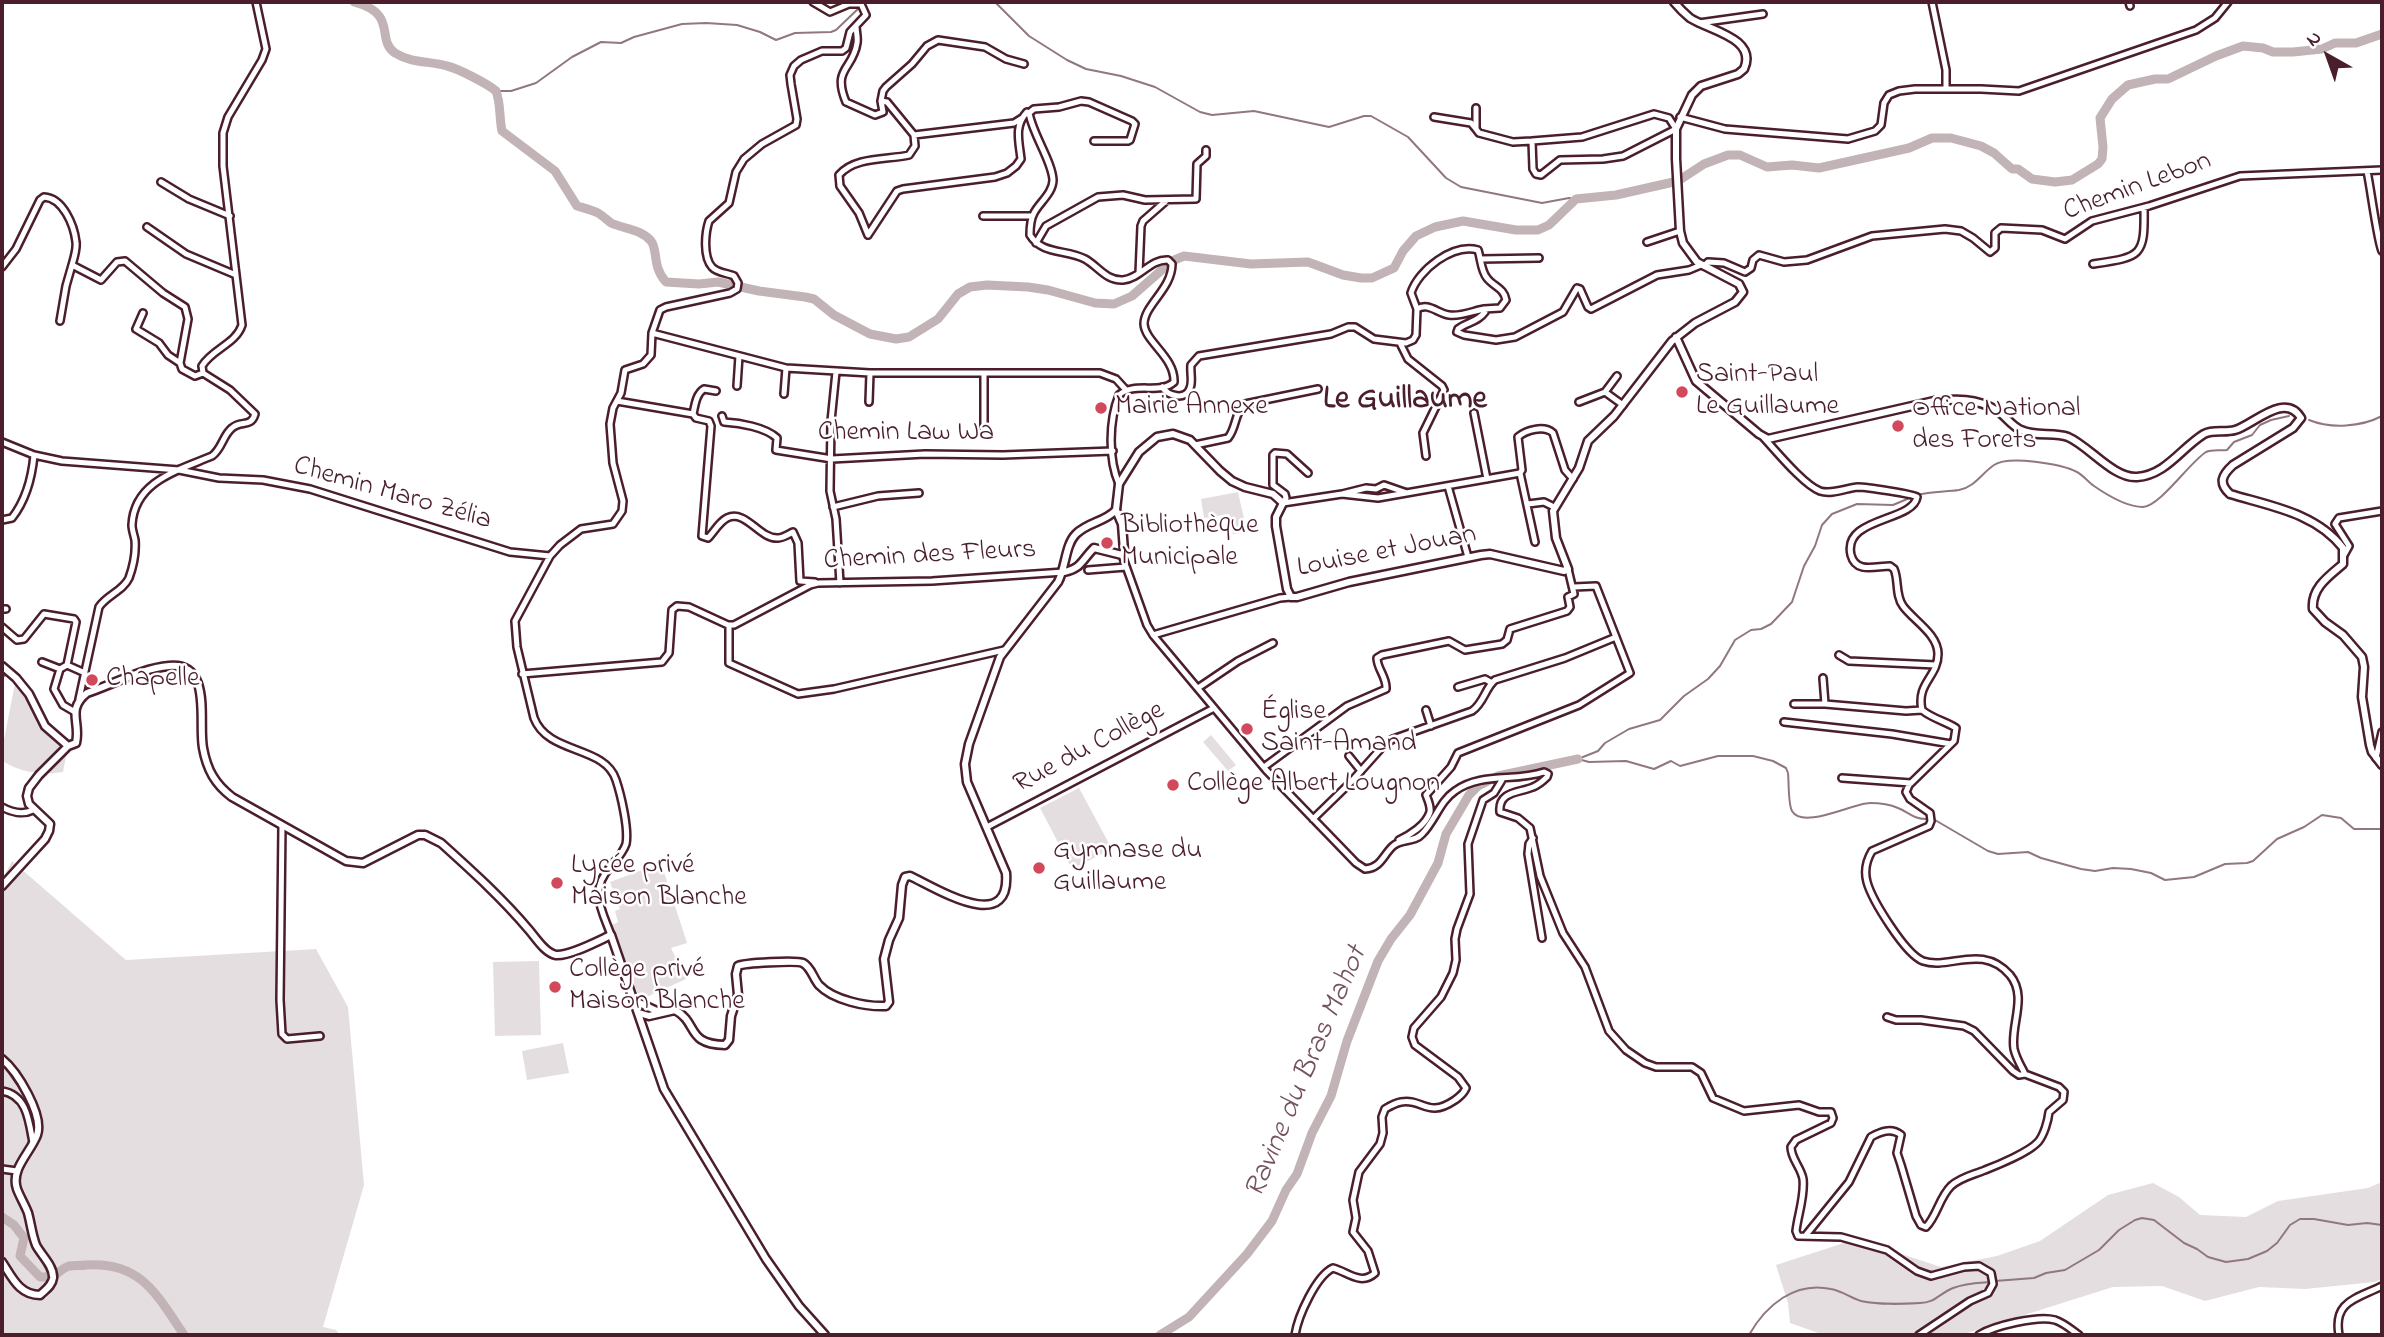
<!DOCTYPE html>
<html>
<head>
<meta charset="utf-8">
<style>
	body { margin:0 }
	#map { position:relative; width:2384px; height:1337px; overflow:hidden; background:#fff; font-family:"Indie Flower",sans-serif }
	canvas { display:block }
	.frame { position:absolute; inset:0; border:4px solid #4a1f2b; pointer-events:none }
	.north { position:absolute; left:2293px; top:21px; width:70px; height:70px; -webkit-text-stroke:5px #fff; paint-order:stroke; rotate:320deg; font-size:19px; font-weight:700; line-height:28px; text-align:center; color:#4a1f2b }
	.north::after { content:''; display:block; margin:auto; width:24px; height:32px; background:#4a1f2b; clip-path:polygon(50% 0,100% 100%,50% 72%,0 100%) }
</style>
</head>
<body>
<div id="map">
<canvas width="2384" height="1337"></canvas>
<div class="frame"></div>
<div class="north">N</div>
</div>
<script>
const ctx = document.querySelector('canvas').getContext('2d');
ctx.lineJoin = 'round';
function fill(path, color) { ctx.fillStyle = color; ctx.fill(path, 'evenodd'); }
function trace(path, color, width, dash) { ctx.strokeStyle = color; ctx.lineWidth = width; ctx.lineCap = dash ? 'butt' : 'round'; ctx.setLineDash(dash || []); ctx.stroke(path); }
function write(font, color, halo, rows, align = 'center') {
  ctx.font = font + ' "Indie Flower",sans-serif'; ctx.lineWidth = 5; ctx.setLineDash([]); ctx.textBaseline = 'middle'; ctx.strokeStyle = halo; ctx.fillStyle = color; for (const [text, x, y, turn = 0] of rows) {
    ctx.save(); ctx.translate(x, y); ctx.rotate((+turn || 0) * Math.PI / 180); ctx.textAlign = isNaN(turn) ? turn : align; if (halo) ctx.strokeText(text, 0, 0); ctx.fillText(text, 0, 0); ctx.restore();
  }
}
fill(new Path2D(`
	M1238,492L1247,532L1233,534L1229,514L1204,518L1201,499Z
	M16,678L29,694L40,721L68,746L63,772C39,775 23,773 2,761V750Z
	M1211,735L1236,765L1228,771L1203,742Z
	M1079,788L1112,849L1072,869L1040,808Z
	M12,861L126,960L316,949L348,1007L364,1185L323,1327L336,1330L340,1335H2V880Z
	M661,863L687,943L671,948L686,979L640,1000L612,925L618,922L615,911L620,909L610,882Z
	M539,961L541,1035L495,1036L493,962Z
	M563,1043L569,1073L527,1080L522,1051Z
	M2382,1182V1279L2375,1282L2305,1289L2259,1287L2205,1301L2162,1286L2113,1287L1961,1335H1824L1790,1323L1788,1303L1776,1265L1850,1241L1871,1244L1941,1267L1997,1256L2040,1241L2108,1195L2153,1183L2179,1197L2200,1215L2246,1217L2278,1201L2368,1188Z`), '#e5dee0');
trace(new Path2D(`
	M995,2L1029,36L1067,60L1086,69L1121,76L1155,87L1200,112L1212,115L1254,111L1329,127L1364,116H1371L1408,137L1446,178L1461,187L1542,203L1569,198L1576,199
	M496,91H511L536,83L572,57L601,42L621,43L634,37L682,24L706,23L737,25L760,32L776,40L795,33L831,32L836,30L860,7
	M2309,420C2331,429 2361,427 2382,416
	M1917,495C1931,491 1946,492 1959,490C1975,487 1982,473 1994,465C2008,455 2062,464 2077,472C2083,475 2088,482 2094,486C2107,495 2126,507 2143,507C2160,506 2190,462 2206,452C2212,449 2221,451 2227,450L2234,442L2252,435L2260,425L2271,420L2289,416
	M14,671L29,688L34,698
	M2,677L6,675
	M1578,759L1598,751L1605,743L1629,729L1660,720L1684,696L1708,679L1720,666L1735,640L1751,630L1761,629L1771,624L1792,602L1804,566L1815,546L1822,525L1832,514L1857,504L1893,505L1912,497
	M1578,759L1589,762L1626,761L1654,769L1671,761L1680,766L1718,756H1753L1773,761L1786,768L1788,773C1789,782 1788,804 1792,811C1803,830 1853,803 1870,803C1879,803 1889,804 1898,808C1909,812 1914,820 1928,819
	M1935,820L1988,851L1998,854L2028,852L2041,858L2081,869L2095,871L2113,868L2131,869L2151,873L2165,880L2194,877L2225,864L2247,863L2253,861L2277,839L2304,827L2322,815L2341,818L2354,829H2382
	M1995,1281L2034,1278L2046,1273L2065,1270L2099,1250L2119,1230L2135,1220L2142,1218L2154,1220L2184,1243L2197,1249L2208,1257L2226,1262L2248,1259L2267,1251L2277,1243L2290,1225L2300,1219H2314L2348,1225L2367,1223L2382,1225
	M1749,1335C1766,1305 1795,1281 1831,1289C1842,1291 1851,1298 1861,1301C1880,1305 1901,1304 1920,1303C1935,1303 1940,1293 1953,1288C1966,1283 1977,1283 1990,1282`), '#91787e', 2);
trace(new Path2D(`
	M354,2C399,14 375,39 395,53C411,63 429,61 447,66C457,68 488,84 496,91C501,104 499,117 502,131L555,171L577,206C584,208 592,210 598,213C603,216 607,220 611,223C624,229 641,229 651,241C658,249 652,267 666,282L699,284L718,282L759,291L805,297L814,299L834,315L870,334L896,339L909,337L938,319L958,294L970,287L987,285L1028,287L1048,290L1095,303L1114,304L1132,296L1172,261L1184,256L1251,264L1308,262L1343,275L1361,278H1372L1394,268L1403,251L1416,236L1435,227L1463,221L1516,230H1538L1549,225L1576,199L1616,195L1678,181L1704,164L1728,155H1740L1767,167L1792,165L1819,168L1909,148L1932,138H1951L1981,146L1994,153L2012,169H2018L2032,179L2055,182L2072,180L2098,164L2102,159L2103,147L2100,118L2112,99L2128,85L2155,79H2168L2216,56L2243,46L2263,48L2273,52H2293L2322,49L2335,43H2356L2382,34
	M2,1217L14,1225L24,1238L20,1256L40,1277C59,1278 57,1270 69,1266C74,1265 81,1266 86,1265C141,1261 157,1295 184,1335
	M1160,1335L1189,1317L1247,1254L1272,1221L1286,1190L1297,1174L1312,1133L1331,1096L1347,1041L1378,961L1391,939L1410,915L1438,863L1446,834L1469,795L1478,786L1498,776L1578,759`), '#c1b3b6', 9);
const minor = new Path2D(`
	M1932,2L1946,70V89
	M2129,2L2130,6
	M1699,23L1763,14
	M856,26C856,31 858,38 857,43C853,70 832,68 846,102L875,115L883,112L881,101L887,102L914,135L915,146L909,155C888,160 855,156 839,175L840,186L859,213L868,235
	M881,101L883,91L886,87L912,64L927,46L938,40L985,47L1006,59L1024,64
	M1476,108V129L1479,133L1513,142L1532,141
	M1029,113L1034,109L1059,107L1081,101L1089,102L1132,121L1135,124L1130,140L1128,141H1094
	M1654,114L1669,118L1676,129L1623,156L1603,159L1560,160L1541,175L1536,174L1533,169L1532,141L1582,137Z
	M1434,117L1471,123L1476,129
	M1680,117L1725,129L1848,139L1875,131L1881,125L1884,103L1889,95L1899,91L1915,89H1981L2019,91L2196,30L2215,18L2228,2
	M914,135L1014,123L1022,118
	M2367,171C2370,184 2378,245 2382,251
	M161,182L189,199L230,216
	M983,216H1032
	M147,227L186,254L236,275
	M868,235L897,191L903,189L995,177L1007,173L1016,166L1021,159C1019,141 1014,126 1027,112L1029,113C1033,135 1052,161 1053,180C1053,193 1039,203 1034,213C1030,220 1030,228 1030,235C1042,255 1066,249 1085,259C1098,266 1106,281 1123,280C1141,278 1150,259 1168,260L1172,264C1172,289 1144,305 1144,324C1145,342 1175,357 1174,382C1160,395 1134,381 1119,395C1109,420 1108,459 1119,484
	M1647,242L1680,231
	M1036,243L1046,226L1098,197L1123,195L1145,200L1196,199L1197,164L1206,156V150
	M1481,259L1539,258
	M2093,264C2141,257 2145,257 2144,208
	M1704,266L1708,262L1724,263L1745,272L1751,268L1753,260L1759,255L1784,262L1807,260L1872,236L1945,229L1961,231L1973,238L1990,252L1995,248V233L2001,228L2042,230L2065,239L2092,221L2149,206L2240,176L2382,170
	M2,267L16,249L40,200L44,197C63,198 74,225 76,242C77,249 74,258 72,265L101,280L117,262L125,261L163,293L185,307L188,319L180,363L182,369L195,376L203,373
	M1139,273L1141,226L1143,221L1167,200
	M1417,309L1411,293C1418,270 1453,243 1478,250C1481,259 1481,271 1487,278C1494,287 1504,288 1506,300L1500,308L1484,309
	M143,313L136,329L159,343L168,355L180,363
	M60,321L66,286L72,265
	M652,333L786,368L870,373H1100L1116,379L1126,390
	M1400,343L1408,359L1442,386L1444,390L1423,433L1426,456
	M836,372L831,421L830,491L836,519L840,583
	M737,386L739,356
	M1162,387C1168,396 1186,401 1190,388C1193,382 1190,372 1191,365L1199,356L1331,334L1348,327H1355L1374,339L1406,343L1413,340L1416,335L1417,309C1428,302 1437,313 1449,315C1460,317 1473,311 1484,309L1485,312C1478,322 1467,322 1458,329L1457,332L1464,335L1496,340L1515,337L1563,312L1577,288L1580,289L1588,307L1591,309L1657,275L1689,270L1701,265
	M716,391L704,389C696,394 695,405 693,414L696,418L709,421L711,426L702,536L708,538C714,532 719,522 727,518C746,509 759,539 778,538C783,538 789,534 793,532L798,543L800,581L815,582
	M1605,392L1617,376
	M784,394L786,368
	M617,401L693,414
	M869,402L870,373
	M1579,402L1605,392L1623,405
	M1474,413L1487,479
	M722,416L724,422C740,423 765,427 777,438L776,450L832,459L925,454L1003,455L1113,451
	M984,434V373
	M1764,438C1777,452 1804,485 1820,491C1832,495 1846,488 1858,487C1866,487 1913,494 1917,497C1913,522 1842,517 1851,555C1856,574 1876,566 1890,566L1894,569C1899,580 1895,595 1903,606C1913,620 1938,634 1938,654C1938,677 1916,683 1922,710C1933,719 1945,721 1956,728L1954,741L1909,785L1906,792L1910,799L1930,813L1931,821L1929,826L1872,851C1866,861 1864,871 1867,882C1872,900 1905,954 1923,961C1950,970 1982,943 2010,975C2028,997 2010,1025 2014,1049C2016,1058 2021,1066 2025,1074L2059,1087L2064,1092L2063,1100L2049,1112C2048,1121 2044,1135 2038,1142C2029,1152 1998,1165 1985,1170C1973,1175 1961,1177 1951,1186C1939,1198 1937,1216 1926,1227L1921,1225L1916,1216L1901,1165L1897,1153L1901,1135C1891,1127 1880,1132 1871,1137L1849,1182L1806,1235
	M2,442L34,455L62,461L179,470L219,478L263,480L310,489L510,552L550,556
	M1195,445L1228,438C1237,427 1234,413 1245,404L1318,389
	M1308,473L1287,454L1275,453L1273,455V485L1285,494L1286,498L1283,503L1342,494L1366,488L1376,489L1384,485L1407,493
	M1520,473L1535,542
	M1448,486L1468,557
	M1342,494L1378,498L1520,473L1522,470L1518,437C1526,430 1544,425 1553,433L1565,470L1573,479
	M1528,504L1544,502L1554,507
	M833,507L878,496L919,493
	M2,520L12,518C26,500 32,477 34,455
	M1122,555L1147,625L1153,635L1266,770L1356,863L1365,869C1381,868 1383,855 1393,846C1402,838 1414,843 1422,834C1435,821 1440,801 1455,791C1481,772 1515,782 1544,772L1548,774L1547,777C1543,781 1538,785 1533,787C1519,793 1498,791 1500,812L1518,818L1530,828L1540,876L1563,933L1585,967L1609,1031L1626,1050L1645,1063L1656,1067H1692L1701,1073L1713,1098L1744,1111L1799,1105L1819,1112H1831L1833,1118L1831,1123L1796,1140L1791,1147C1791,1159 1801,1167 1803,1179C1805,1196 1798,1214 1796,1231L1798,1236L1841,1237L1887,1250L1917,1271L1931,1276L1964,1267L1979,1266L1991,1273L1993,1284L1988,1293L1970,1301L1919,1335
	M2344,555L2349,546L2335,524L2339,518L2382,511
	M1088,570L1126,567
	M2,609H6
	M729,625V663L798,694L834,689L1004,650
	M2,627L17,640L24,639L44,614L74,619L76,622L67,665L85,673
	M1153,635L1280,598L1291,597
	M1839,655L1849,661L1936,665
	M42,662L60,669
	M67,665L60,669L54,689L63,705L75,712
	M522,674L662,662L669,653L672,610L677,606L689,607L728,625H734L810,585L818,583L932,581L1064,572
	M1823,678L1825,704L1906,711L1922,710
	M1458,687L1485,679L1492,683
	M1198,688L1238,661L1273,643
	M79,699L99,607C107,595 123,591 129,578C133,567 136,552 135,540C134,535 132,530 132,525C134,481 179,470 212,456C222,449 223,435 232,428C241,420 251,428 255,414L230,390L203,373L202,366C212,349 236,344 242,325L223,166V133L228,117L262,60L266,49L256,2
	M1794,704H1825
	M1426,710L1431,726
	M1784,722L1892,734L1951,744
	M1349,756L1361,771
	M2376,758L2382,732
	M1264,767L1347,706L1386,689C1387,677 1377,669 1377,658L1382,655L1449,641L1465,650L1502,644L1507,640L1510,629L1567,611L1570,607L1568,597L1574,594L1568,569
	M1842,778L1911,783
	M2,807C11,812 23,815 33,810
	M1313,819L1351,782L1384,745L1393,739L1472,711C1484,703 1485,688 1495,680L1565,658L1616,637
	M282,825L280,1000L282,1034L287,1039L320,1036
	M987,827L1214,708
	M1533,838L1529,844L1528,854L1542,938
	M1399,840C1410,835 1426,825 1430,812C1431,806 1428,800 1426,795L1451,767L1458,753L1579,705L1630,673L1596,586L1574,587
	M611,935C601,908 589,890 611,866C617,859 623,853 626,844C629,829 621,795 616,780C605,745 548,755 534,718L517,647L515,621L550,556L560,545L581,529L613,524L622,511L623,501L613,463L610,424L613,408L621,393L625,370L643,364L651,355L652,333L660,310L666,307L730,293L737,289L738,283L734,276C728,273 717,273 712,267C703,257 705,233 709,221L729,203L736,172L744,159L762,144L796,125L797,119L791,84L790,75L794,66L801,60L822,51H842L846,48L850,32L866,15L861,4H849L830,12L813,2
	M1887,1017L1896,1020H1921L1964,1026L1974,1031L2013,1071L2019,1075L2025,1074
	M2,1091C27,1095 29,1121 33,1143
	M2,1169L17,1171
	M1295,1335C1298,1316 1316,1276 1333,1268C1348,1272 1361,1286 1375,1273L1368,1251L1353,1232L1356,1218L1353,1200L1359,1172L1380,1144L1383,1133L1382,1117L1385,1109C1390,1106 1395,1103 1401,1102C1423,1098 1427,1119 1455,1100C1460,1096 1463,1095 1466,1088L1458,1077L1415,1045L1412,1037L1414,1028L1441,997L1453,973L1456,960L1455,939L1457,929L1470,894L1468,844L1483,800L1494,793L1502,780
	M1979,1335C1994,1326 2038,1315 2055,1320C2064,1323 2072,1330 2079,1335
	M2339,1335C2333,1301 2356,1299 2382,1286`);
const major = new Path2D(`
	M1676,337L1696,381L1759,434L1768,439L1934,401C1956,399 1976,398 1996,410C2005,415 2011,426 2021,430C2035,437 2054,432 2068,437C2089,446 2114,479 2137,477C2166,475 2181,448 2204,434C2213,429 2225,433 2235,430C2253,425 2285,391 2301,418L2293,428L2233,465C2222,475 2218,483 2230,494C2270,506 2316,513 2343,548V564C2329,576 2311,588 2313,609L2325,622L2343,635L2362,657L2364,667L2362,697L2370,745L2372,752L2382,765
	M1064,572C1082,568 1081,561 1094,548L1122,555L1124,551L1122,524L1116,510L1119,484L1139,452L1157,437L1173,434L1190,440L1220,471L1232,481L1245,487L1273,494L1283,503L1276,517V526L1287,589L1291,597H1297L1349,582L1481,555L1490,554L1564,571L1568,569L1556,538L1553,511L1579,468L1588,441L1614,416L1672,341L1695,323L1735,302L1743,292L1739,284L1697,262L1683,243L1680,231L1676,159V129L1692,95L1701,86L1738,74L1744,69C1758,38 1708,30 1690,18C1684,13 1679,8 1674,2
	M2,666L16,678L29,694L45,726L68,746
	M2,886L45,839L49,831L50,824L29,804L27,796L29,788L39,775L68,746L76,743C81,722 66,710 87,693C111,685 143,668 169,666C213,662 198,721 203,748C207,770 215,784 232,797L346,861L363,863L418,835H425L441,843C472,871 502,898 529,930C536,938 545,953 556,955C570,956 598,941 611,935L664,1089L766,1259L799,1306L825,1335
	M637,1002L659,1012
	M639,1013L649,1016L675,1010C699,1023 685,1044 725,1045L729,1040L731,1016L738,995L736,974L738,966C743,963 797,960 803,963C811,967 813,978 819,985C833,1000 866,1007 886,1006L889,1002L884,959L889,940L899,918L902,885L905,877L910,876C936,888 1011,936 1006,873L967,782L965,764L969,744L1000,657L1058,582C1066,567 1065,545 1076,534C1088,522 1105,522 1116,510
	M2,1059C17,1071 44,1115 37,1135C31,1152 10,1169 17,1189C20,1197 25,1205 28,1213C31,1224 32,1235 36,1245C41,1255 54,1266 53,1278C52,1286 45,1290 40,1295C19,1295 12,1277 2,1262`);
trace(minor, '#4a1f2b', 10);
trace(major, '#4a1f2b', 11);
trace(minor, '#fff', 5);
trace(major, '#fff', 6);
for (const [x, y, r, color] of [
	[1682,392,7,"#d1495b"],
	[1101,408,7,"#d1495b"],
	[1898,426,7,"#d1495b"],
	[1107,543,7,"#d1495b"],
	[92,680,7,"#d1495b"],
	[1247,729,7,"#d1495b"],
	[1173,785,7,"#d1495b"],
	[1039,868,7,"#d1495b"],
	[557,883,7,"#d1495b"],
	[555,987,7,"#d1495b"]
]) { const dot = new Path2D(); dot.arc(x, y, r, 0, 2 * Math.PI); ctx.fillStyle = color; ctx.fill(dot); trace(dot, '#fff', 2.5); }
write('28px', '#4a1f2b', '#fff', [
	["Chemin Lebon",2138,188,-20],
	["Chemin Law Wa",906,434],
	["Chemin Maro Zélia",392,495,16],
	["Louise et Jouan",1387,553,-11],
	["Chemin des Fleurs",930,557,-3],
	["Rue du Collège",1090,749,-28]
]);
write('28px', '#4a1f2b', '#fff', [
	["Saint-Paul",1696,376],
	["Le Guillaume",1696,408],
	["Mairie Annexe",1115,408],
	["Office National",1912,410],
	["des Forets",1912,442],
	["Bibliothèque",1121,527],
	["Municipale",1121,559],
	["Chapelle",106,680],
	["Église",1261,713],
	["Saint-Amand",1261,745],
	["Collège Albert Lougnon",1187,785],
	["Gymnase du",1053,852],
	["Guillaume",1053,884],
	["Lycée privé",571,867],
	["Maison Blanche",571,899],
	["Collège privé",569,971],
	["Maison Blanche",569,1003]
], 'left');
write('italic 30px', '#74535c', '#fff', [
	["Ravine du Bras Mahot",1308,1073,-67]
]);
write('bold 32px', '#4a1f2b', '#fff', [
	["Le Guillaume",1405,402]
]);
</script>
</body>
</html>
